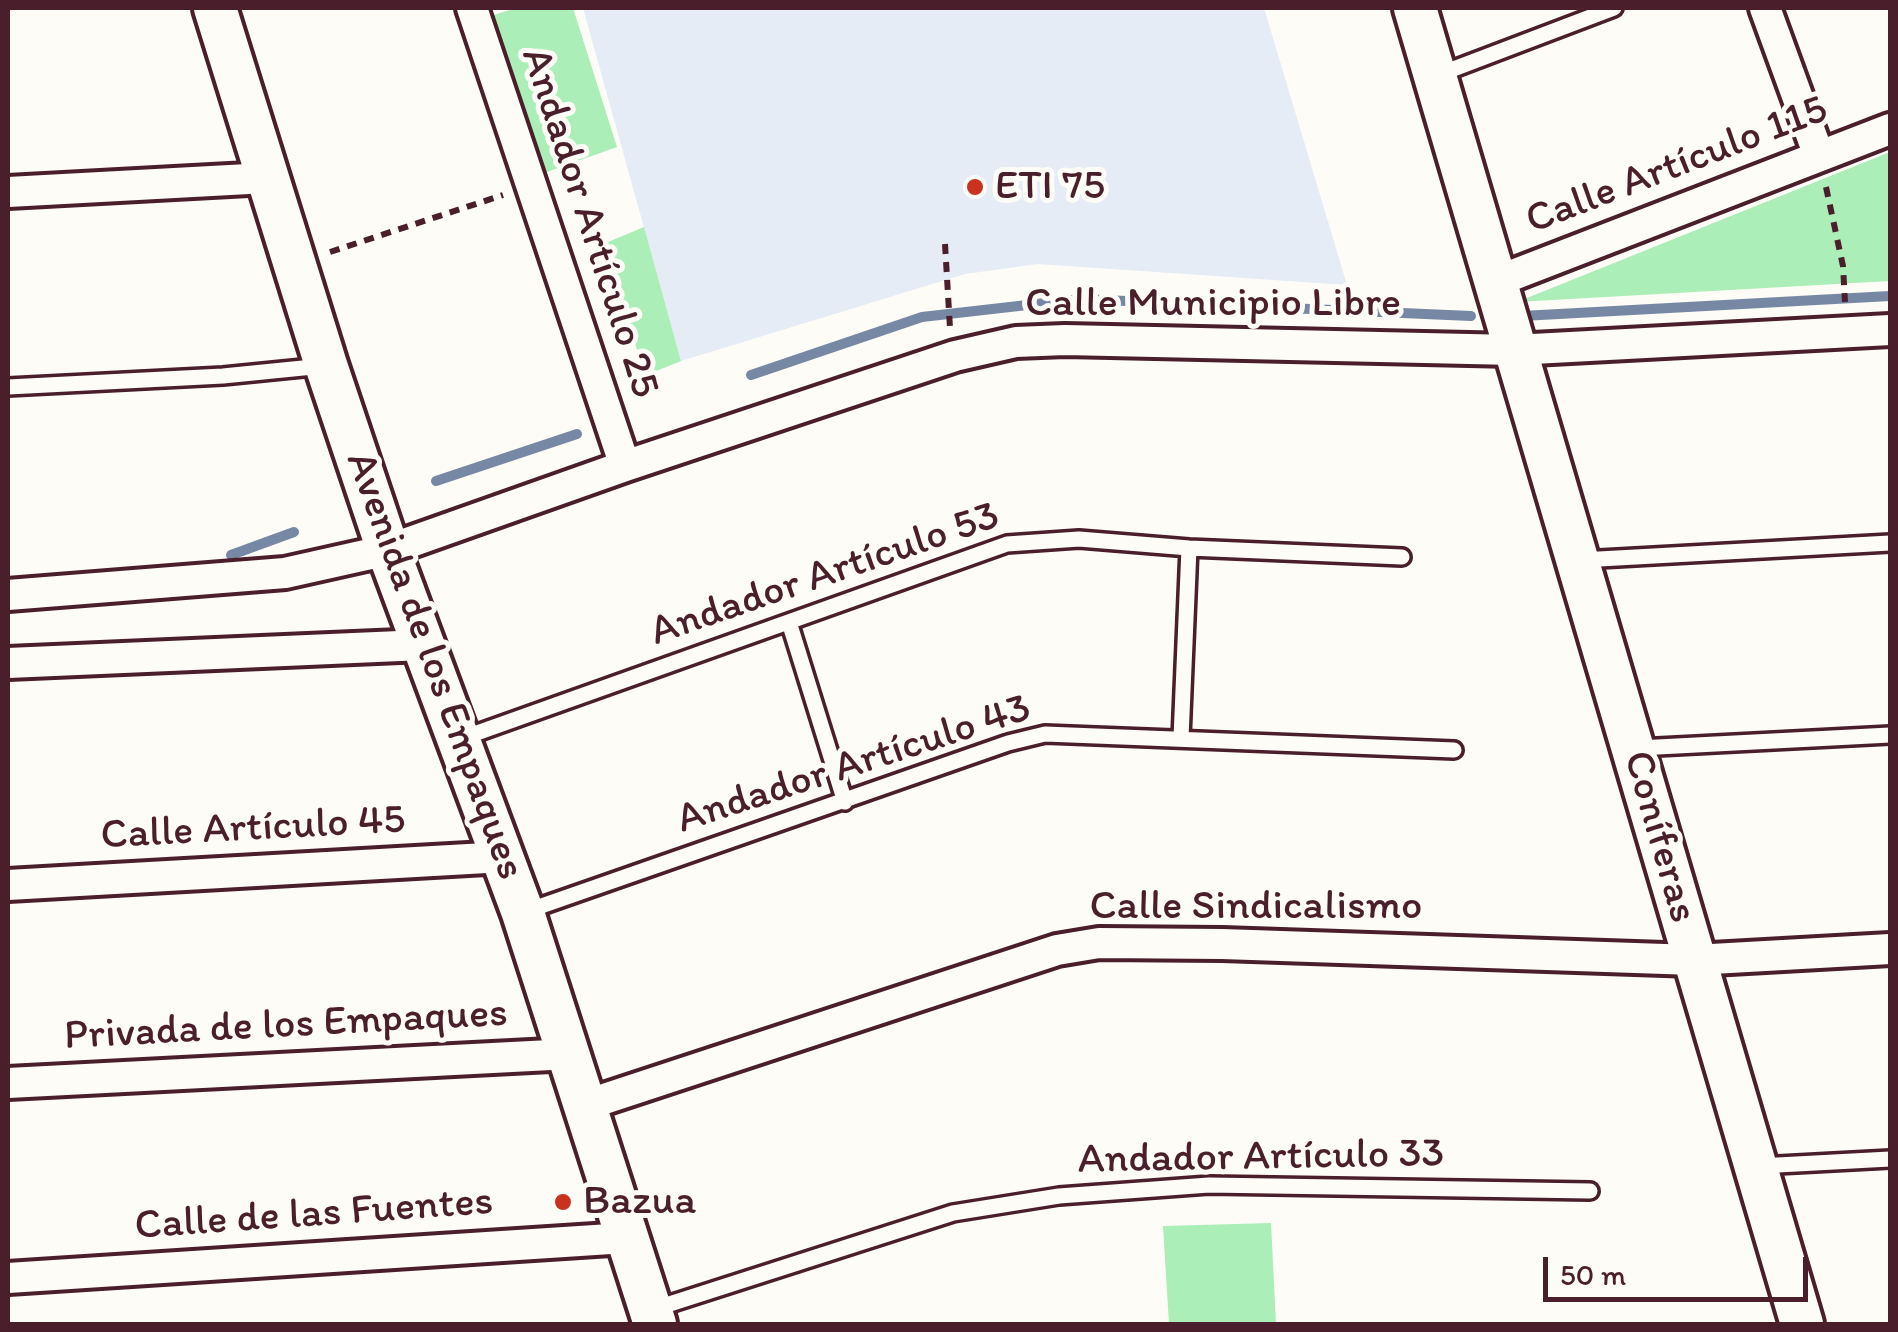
<!DOCTYPE html>
<html>
<head>
<meta charset="utf-8">
<style>
	body { margin:0 }
	#map { position:relative; width:1898px; height:1332px; overflow:hidden; background:#fdfcf7; font-family:Itim,sans-serif }
	canvas { display:block }
	.frame { position:absolute; inset:0; border:10px solid #4a1f2b; pointer-events:none }
	.scale { position:absolute; left:1543px; top:1257px; width:265px; height:45px; box-sizing:border-box; border:5px solid #4a1f2b; border-top:0; padding-left:12px; font-size:30px; line-height:35px; white-space:nowrap; color:#4a1f2b; -webkit-text-stroke:8px #fdfcf7; paint-order:stroke }
</style>
</head>
<body>
<div id="map">
<canvas width="1898" height="1332"></canvas>
<div class="frame"></div>
<div class="scale">50 m</div>
</div>
<script>
const ctx = document.querySelector('canvas').getContext('2d');
ctx.lineJoin = 'round';
function fill(path, color) { ctx.fillStyle = color; ctx.fill(path, 'evenodd'); }
function trace(path, color, width, dash) { ctx.strokeStyle = color; ctx.lineWidth = width; ctx.lineCap = dash ? 'butt' : 'round'; ctx.setLineDash(dash || []); ctx.stroke(path); }
function write(font, color, halo, rows, align = 'center') {
  ctx.font = font + ' Itim,sans-serif'; ctx.lineWidth = 10; ctx.setLineDash([]); ctx.textBaseline = 'middle'; ctx.strokeStyle = halo; ctx.fillStyle = color; for (const [text, x, y, turn = 0] of rows) {
    ctx.save(); ctx.translate(x, y); ctx.rotate((+turn || 0) * Math.PI / 180); ctx.textAlign = isNaN(turn) ? turn : align; if (halo) ctx.strokeText(text, 0, 0); ctx.fillText(text, 0, 0); ctx.restore();
  }
}
fill(new Path2D(`
	M583,8H1264L1347,285L1038,264L965,274L681,361Z`), '#e5ecf6');
fill(new Path2D(`
	M516,8H573L617,147L530,178L474,21Z
	M1890,152V281L1517,302Z
	M644,227L681,361L644,376L608,242Z
	M1271,1223L1276,1324H1169L1163,1226Z`), '#abeeb8');
trace(new Path2D(`
	M1522,316L1890,296
	M751,375L922,317L1080,299L1471,316
	M436,481L577,434
	M231,555L294,532`), '#7688a3', 10);
const lane = new Path2D(`
	M1435,76L1614,8
	M8,387L223,376L323,366
	M1581,560L1890,543
	M789,622L845,802
	M1181,738L1189,548
	M460,739L1007,544L1079,539L1189,548L1402,557
	M1638,748L1890,735
	M527,911L1008,743L1045,734L1454,750
	M1759,1166L1890,1159
	M654,1309L953,1213L1059,1196L1209,1185L1590,1191`);
const street = new Path2D(`
	M472,8L625,466
	M1765,8L1819,156
	M8,192L267,178
	M1495,282L1890,129
	M8,595L285,573L388,550L625,466L955,356L1016,342L1065,340L1514,350L1890,330
	M8,663L423,645
	M8,885L504,857
	M8,1083L570,1054
	M586,1105L1057,950L1099,943L1222,944L1694,960L1890,949
	M8,1278L626,1238`);
const secondary = new Path2D(`
	M215,8L326,365L388,550L523,913L655,1324
	M1415,8L1802,1324`);
trace(lane, '#4a1f2b', 22);
trace(street, '#4a1f2b', 38);
trace(secondary, '#4a1f2b', 50);
trace(new Path2D(`
	M1826,187L1843,266L1845,302
	M945,244L950,328
	M330,252L503,195`), '#4a1f2b', 6, [10, 8]);
trace(lane, '#fdfcf7', 15);
trace(street, '#fdfcf7', 30);
trace(secondary, '#fdfcf7', 42);
for (const [x, y, r, color] of [
	[975,187,10,"#c8321e"],
	[563,1202,10,"#c8321e"]
]) { const dot = new Path2D(); dot.arc(x, y, r, 0, 2 * Math.PI); ctx.fillStyle = color; ctx.fill(dot); trace(dot, '#fdfcf7', 4); }
write('42px', '#4a1f2b', '#fdfcf7', [
	["Calle Artículo 115",1677,166,-21],
	["Andador Artículo 25",589,223,72],
	["Calle Municipio Libre",1213,304],
	["Andador Artículo 53",825,575,-19],
	["Avenida de los Empaques",434,666,70],
	["Andador Artículo 43",854,765,-18],
	["Calle Artículo 45",253,829,-3],
	["Coníferas",1659,837,74],
	["Calle Sindicalismo",1256,907],
	["Privada de los Empaques",286,1026,-3],
	["Andador Artículo 33",1261,1158,-1],
	["Calle de las Fuentes",314,1215,-4]
]);
write('42px', '#4a1f2b', '#fdfcf7', [
	["ETI 75",995,187],
	["Bazua",583,1202]
], 'left');
</script>
</body>
</html>
